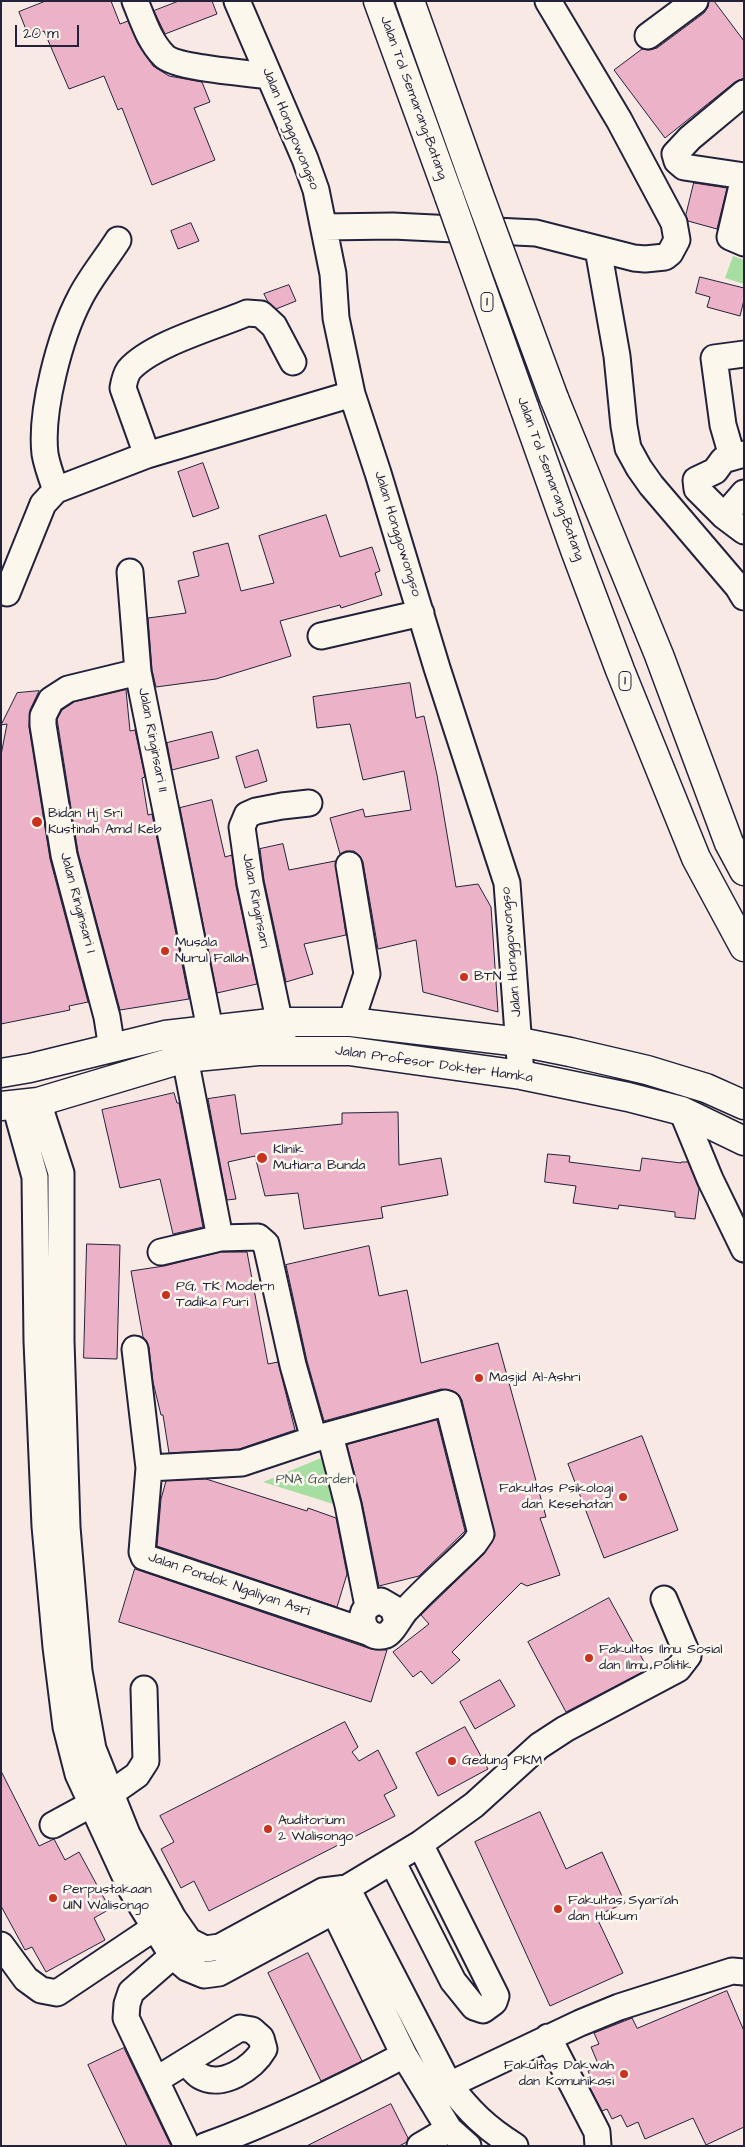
<!DOCTYPE html>
<html>
<head>
<meta charset="utf-8">
<style>
	body { margin:0 }
	#map { position:relative; width:745px; height:2147px; overflow:hidden; background:#f8e9e5; font-family:"Architects Daughter",sans-serif }
	canvas { display:block }
	.frame { position:absolute; inset:0; border:2px solid #22223b; pointer-events:none }
	.scale { position:absolute; left:15px; top:25px; width:64px; height:22px; box-sizing:border-box; border:2px solid #22223b; border-top:0; padding-left:6px; font-size:15px; line-height:18px; white-space:nowrap; color:#22223b; -webkit-text-stroke:4px #fbf7ec; paint-order:stroke }
</style>
</head>
<body>
<div id="map">
<canvas width="745" height="2147"></canvas>
<div class="frame"></div>
<div class="scale">20 m</div>
</div>
<script>
const ctx = document.querySelector('canvas').getContext('2d');
ctx.lineJoin = 'round';
function fill(path, color) { ctx.fillStyle = color; ctx.fill(path, 'evenodd'); }
function trace(path, color, width, dash) { ctx.strokeStyle = color; ctx.lineWidth = width; ctx.lineCap = dash ? 'butt' : 'round'; ctx.setLineDash(dash || []); ctx.stroke(path); }
function write(font, color, halo, rows, align = 'center') {
  ctx.font = font + ' "Architects Daughter",sans-serif'; ctx.lineWidth = 5; ctx.setLineDash([]); ctx.textBaseline = 'middle'; ctx.strokeStyle = halo; ctx.fillStyle = color; for (const [text, x, y, turn = 0] of rows) {
    ctx.save(); ctx.translate(x, y); ctx.rotate((+turn || 0) * Math.PI / 180); ctx.textAlign = isNaN(turn) ? turn : align; if (halo) ctx.strokeText(text, 0, 0); ctx.fillText(text, 0, 0); ctx.restore();
  }
}
fill(new Path2D(`
	M733,256L744,260V284L725,278Z
	M326,1456L343,1507L263,1482Z`), '#a6dea2');
const building = new Path2D(`
	M46,1H111L120,24L128,21L138,44L153,66L169,76L202,82L210,102L194,108L215,160L152,185L122,108L118,110L104,76L69,89L44,31L29,37L19,12Z
	M179,1H212L217,14L165,34L154,11Z
	M709,1H714L744,41V78L735,82L665,138L614,70L642,49L649,50L657,48L704,13L708,7Z
	M694,183L727,188L717,229L688,221L686,215Z
	M191,223L199,241L178,249L171,231Z
	M700,277L744,288V300L740,316L707,307L710,297L696,293Z
	M289,285L296,301L276,309L268,302L264,294Z
	M203,463L219,508L193,517L178,472Z
	M326,515L340,557L372,547L380,571L375,573L382,595L341,608L340,605L280,621L291,656L216,679L156,687L152,670L148,618L186,613L178,581L199,576L193,552L228,543L241,591L274,583L259,536Z
	M410,683L416,718L424,716L437,775L456,887L478,884L491,907L498,1012L423,992L416,940L378,949L363,862L360,856L354,851H346L340,854L330,818L363,809L365,817L411,810L404,771L363,780L350,724L317,728L313,697Z
	M126,690L130,731L135,730L145,777L142,778L148,815L152,814L189,999L120,1010L78,852L57,719L62,710L74,702Z
	M39,691L30,710L29,727L50,859L88,1002L69,1006L70,1010L1,1024V755L7,724L1,725L17,693Z
	M212,732L219,758L172,770L167,743Z
	M258,750L267,781L245,788L236,757Z
	M212,800L225,857L232,855L236,886L257,984L217,993L180,808Z
	M283,844L289,870L335,861L346,935L304,944L313,974L286,982L264,880L260,849Z
	M174,1093L177,1103H179L203,1227L173,1234L160,1179L120,1188L102,1110Z
	M235,1095L241,1134L342,1124V1113L398,1112L399,1165L441,1158L448,1195L381,1207L383,1218L304,1229L298,1193L265,1196L255,1156L228,1162L236,1199L227,1200L208,1099Z
	M548,1154L570,1156L569,1162L640,1171L642,1158L681,1163V1162H688L699,1189L695,1219L675,1217V1212L619,1205L618,1209L573,1203L576,1186L545,1182Z
	M87,1244L120,1245L117,1359L84,1358Z
	M369,1246L379,1296L407,1290L421,1363L498,1343L546,1517L540,1518L560,1575L527,1586L521,1583L452,1652L460,1660L432,1684L421,1671L413,1677L393,1652L429,1624L421,1615L484,1554L495,1536L462,1400L459,1395L453,1391L441,1389L324,1421L307,1361L286,1265Z
	M222,1252H247L268,1364L278,1362L295,1430L239,1449L169,1453L163,1415H161L153,1382L149,1347L143,1337L131,1271L164,1266Z
	M437,1420L465,1531L419,1576L379,1586L362,1502L347,1445Z
	M642,1436L678,1530L604,1558L568,1464Z
	M206,1479L307,1511L308,1508L336,1518L347,1574L337,1607L157,1546L161,1499L166,1481Z
	M135,1569L371,1649L387,1650L371,1702L119,1622Z
	M609,1598L648,1669L566,1712L528,1642Z
	M500,1680L515,1706L475,1729L460,1702Z
	M345,1722L358,1747L352,1752L359,1761L378,1750L397,1788L384,1795L395,1816L209,1911L194,1881L181,1888L161,1849L174,1842L160,1816Z
	M465,1727L488,1769L438,1796L416,1753Z
	M1,1771L39,1846L54,1839L65,1860L79,1852L110,1909L94,1918L105,1940L46,1972L32,1947L25,1950L1,1906Z
	M540,1812L566,1869L602,1852L625,1903L596,1916L623,1973L550,2006L475,1842Z
	M308,1953L362,2061L321,2081L268,1973Z
	M727,1991L744,2031V2127L706,2145L693,2118L645,2139L638,2122L627,2127L621,2115L612,2119L607,2109L602,2111L586,2080L591,2078L588,2071L599,2066L591,2047L599,2044L594,2033L632,2018L637,2028Z
	M124,2048L171,2146H127L88,2065Z
	M391,2104L408,2138L407,2142L399,2146H307Z`);
fill(building, '#ecb3c8');
trace(building, '#22223b', 1);
const minor = new Path2D(`
	M135,1C143,20 149,41 164,56C176,68 248,73 269,76
	M237,1L305,159L316,190L333,274L336,318L352,394L378,473L437,668L507,883L521,1075
	M648,36L695,1
	M744,93L690,138L675,154L677,161L684,167L744,176
	M744,177L730,237L744,243
	M324,227L393,226L536,233L634,258L645,259L665,257L670,253L677,240L674,223L619,120L548,1
	M598,249L617,356L624,426L628,448L639,468L651,485L738,587L744,597
	M147,455L123,388C124,382 125,376 129,370C152,344 214,327 247,313L261,314L274,326L293,362
	M732,456L723,425L714,358L744,354
	M56,490C52,479 47,466 45,454C40,411 60,336 80,298C90,278 106,259 118,240
	M744,493L724,516L744,531
	M724,516L697,489L696,480L715,471L723,460L744,454
	M130,572L138,672L214,1049
	M7,593L43,504L56,490L147,455L352,394
	M321,636L421,613
	M349,865L367,974L351,1022
	M284,1043L250,883L242,827L247,815L256,811L282,806L309,803
	M112,1049L107,1017L64,855L43,725V716L51,700L68,689L138,672
	M185,1058L220,1238
	M38,1102L61,1173V1341L67,1527L79,1671L93,1749L127,1834L173,1918L189,1941L205,1949L220,1947L323,1891L347,1888L449,2085C470,2112 486,2128 515,2146
	M15,1105L35,1177L37,1341L45,1526L56,1647L66,1727L78,1774L131,1889L172,1955L187,1968L204,1975L219,1973L334,1911L347,1888L420,1844L474,1805L539,1746L565,1729L678,1669L688,1656L664,1599
	M682,1111L710,1179L744,1249
	M161,1252L220,1238L258,1237L266,1244L293,1365L314,1439
	M135,1349L149,1468L142,1552L144,1557L370,1633
	M330,1435L348,1505L368,1606
	M149,1468L242,1463L314,1439L445,1403L448,1404L481,1534L474,1544C452,1566 428,1586 407,1609C400,1616 393,1632 386,1635C375,1639 364,1632 363,1621C361,1609 370,1603 381,1601L393,1608L397,1621
	M53,1825L110,1794L137,1775L146,1761L144,1689
	M392,1861L453,1981L474,2007L483,2010L494,2002L496,1996L420,1844
	M334,1911L404,2055L449,2129L468,2146
	M1,1945L26,1979L41,1990L57,1993L154,1928L168,1920
	M185,1945L131,1992L127,2004L126,2018L187,2146
	M548,2037L597,2132L598,2146
	M156,2080L240,2028L252,2030L261,2038L264,2049C253,2068 222,2089 200,2076C195,2073 190,2066 186,2062
	M449,2085L580,2023L619,2007L732,1971L744,1972
	M205,2146C274,2121 340,2089 404,2055
	M420,2146L449,2129`);
const major = new Path2D(`
	M1,1073L30,1068L165,1035L280,1022H351L520,1042L570,1052L647,1070L706,1088L744,1105
	M1,1106L38,1102L185,1058L258,1051H349L521,1075L628,1097L682,1111L744,1141`);
const highway = new Path2D(`
	M378,1L449,196
	M410,1L477,189
	M554,398L659,655L729,843L744,871
	M524,407L575,550L620,670L696,858L744,947`);
trace(minor, '#22223b', 29);
trace(major, '#22223b', 31);
trace(highway, '#22223b', 31);
trace(minor, '#fbf7ec', 25);
trace(major, '#fbf7ec', 28);
trace(highway, '#fbf7ec', 28);
const highwayBridge = new Path2D(`
	M477,189L554,398
	M449,196L524,407`);
trace(highwayBridge, '#22223b', 31, []);
trace(highwayBridge, '#fbf7ec', 28);
for (const [x, y, r, color] of [
	[37,822,6,"#c8321e"],
	[165,951,5,"#c8321e"],
	[464,977,5,"#c8321e"],
	[262,1158,6,"#c8321e"],
	[166,1295,5,"#c8321e"],
	[479,1378,5,"#c8321e"],
	[623,1497,5,"#c8321e"],
	[589,1658,5,"#c8321e"],
	[452,1761,5,"#c8321e"],
	[268,1829,5,"#c8321e"],
	[53,1898,5,"#c8321e"],
	[558,1909,5,"#c8321e"],
	[624,2074,5,"#c8321e"]
]) { const dot = new Path2D(); dot.arc(x, y, r, 0, 2 * Math.PI); ctx.fillStyle = color; ctx.fill(dot); trace(dot, '#fbf7ec', 2); }
for (const [x, y, w] of [
	[487,302,12],
	[625,681,12]
]) { const box = new Path2D(); box.roundRect(x - w / 2, y - 9.5, w, 19, 4); ctx.fillStyle = '#fbf7ec'; ctx.fill(box); trace(box, '#22223b', 1); }
write('bold 12px', '#22223b', null, [
	["1",487,302],
	["1",625,681]
]);
write('14px', '#22223b', '#fbf7ec', [
	["Jalan Tol Semarang–Batang",413,98,70],
	["Jalan Honggowongso",290,129,68],
	["Jalan Tol Semarang–Batang",550,479,70],
	["Jalan Honggowongso",397,534,73],
	["Jalan Ringinsari II",152,740,79],
	["Jalan Ringinsari",255,901,79],
	["Jalan Ringinsari I",77,903,75],
	["Jalan Honggowongso",512,952,-95],
	["Jalan Profesor Dokter Hamka",434,1065,8],
	["Jalan Pondok Ngaliyan Asri",229,1585,19]
]);
write('14px', '#22223b', '#fbf7ec', [
	["Bidan Hj Sri",48,814],
	["Kustinah Amd Keb",48,830],
	["Musala",175,943],
	["Nurul Fallah",175,959],
	["BTN",474,977],
	["Klinik",273,1150],
	["Mutiara Bunda",273,1166],
	["PG, TK Modern",176,1287],
	["Tadika Puri",176,1303],
	["Masjid Al-Ashri",489,1378],
	["Fakultas Psikologi",613,1489,"right"],
	["dan Kesehatan",613,1505,"right"],
	["Fakultas Ilmu Sosial",599,1650],
	["dan Ilmu Politik",599,1666],
	["Gedung PKM",462,1761],
	["Auditorium",278,1821],
	["2 Walisongo",278,1837],
	["Perpustakaan",63,1890],
	["UIN Walisongo",63,1906],
	["Fakultas Syari'ah",568,1901],
	["dan Hukum",568,1917],
	["Fakultas Dakwah",614,2066,"right"],
	["dan Komunikasi",614,2082,"right"]
], 'left');
write('14px', '#4a5a5a', '#fbf7ec', [
	["PNA Garden",315,1480]
]);
</script>
</body>
</html>
